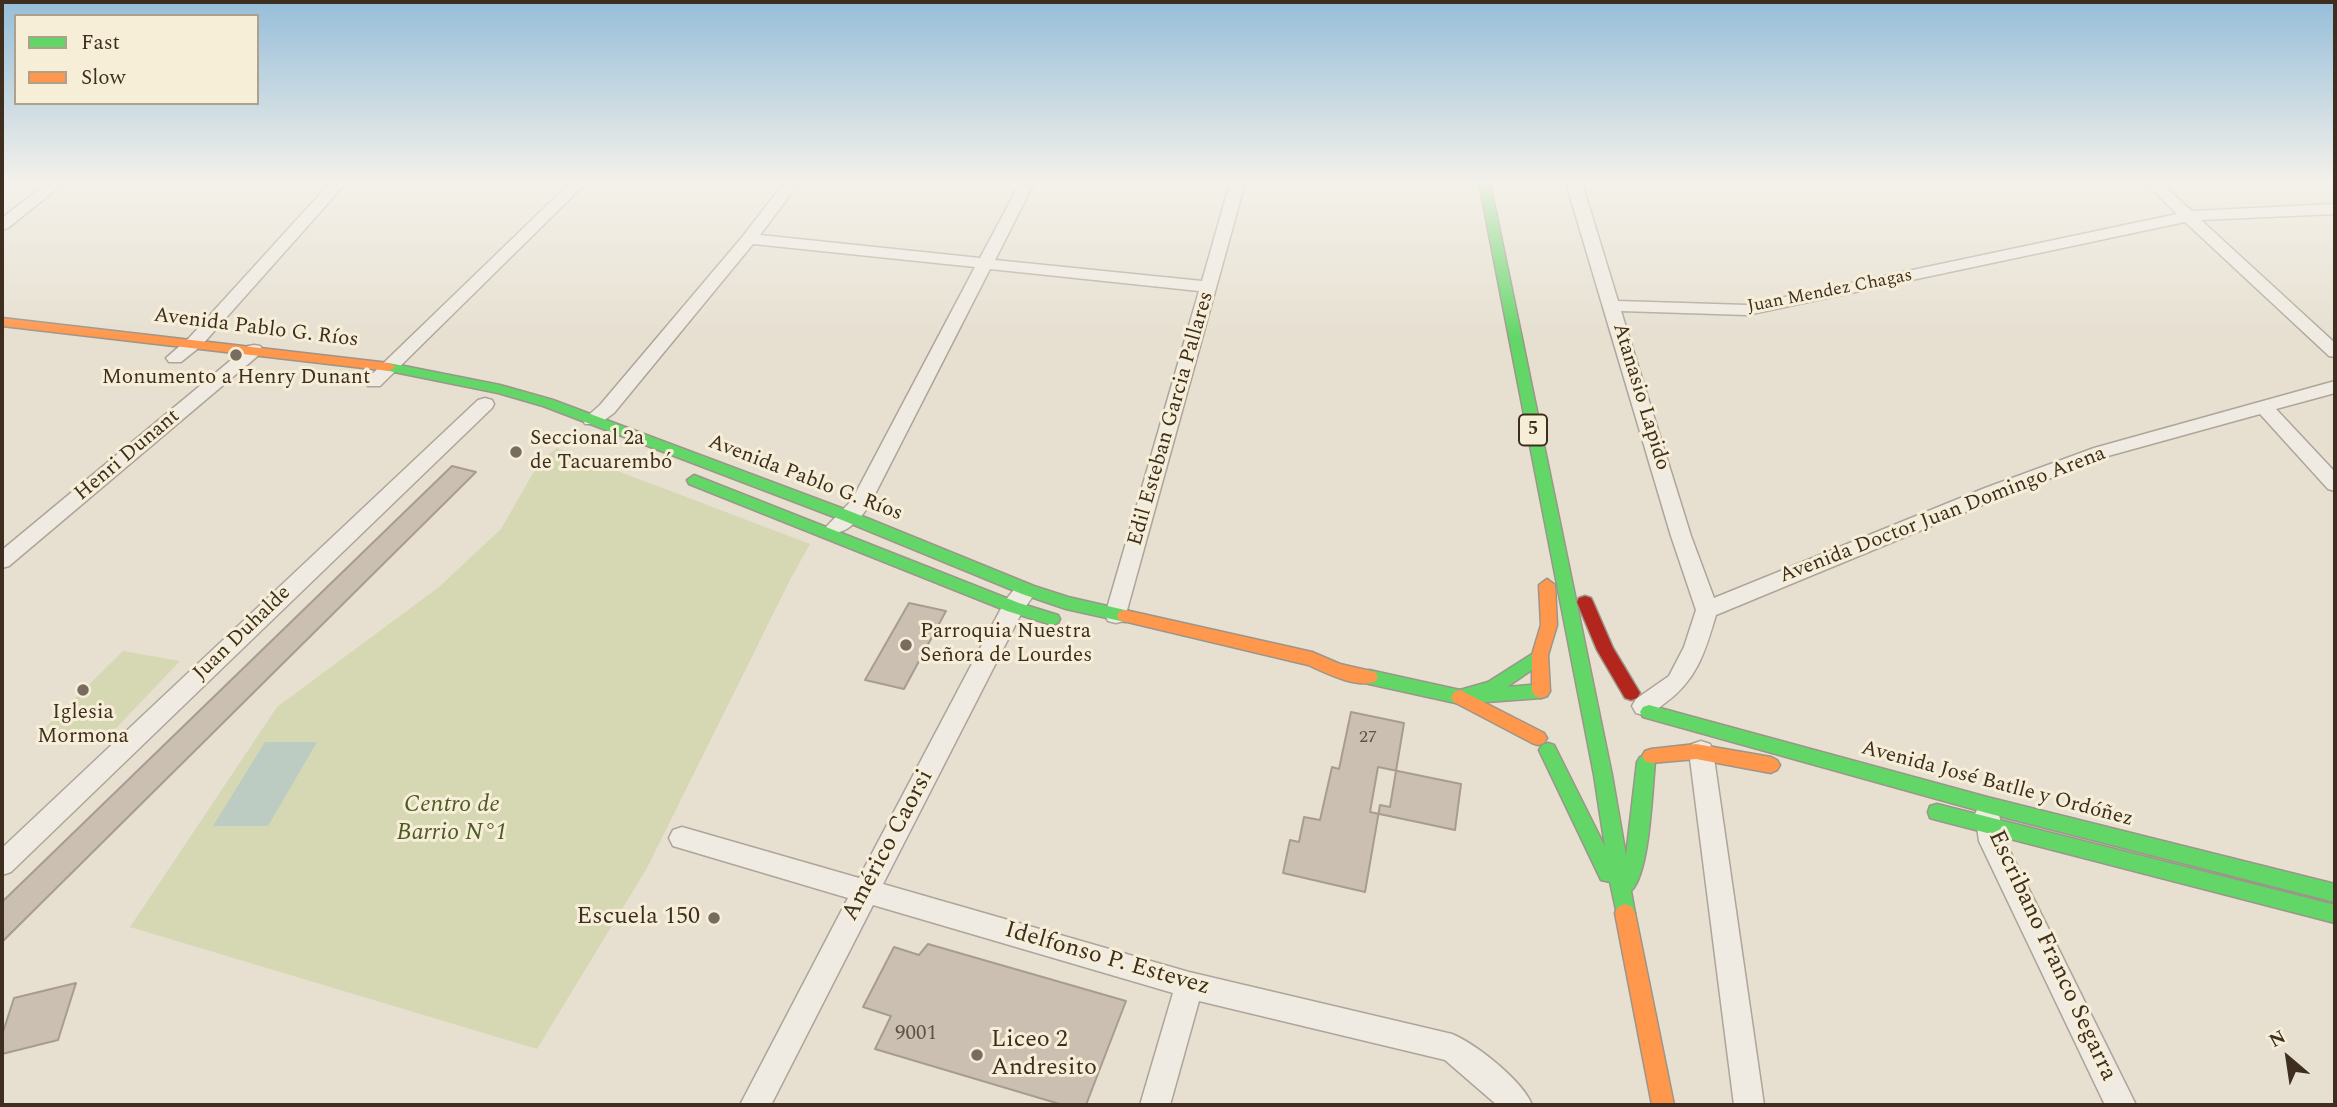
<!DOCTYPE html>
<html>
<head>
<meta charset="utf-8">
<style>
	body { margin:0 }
	#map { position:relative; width:2337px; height:1107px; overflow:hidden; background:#e7e0d1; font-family:Spectral,serif }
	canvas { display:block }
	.frame { position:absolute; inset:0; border:4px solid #3d2e20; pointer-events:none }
	.legend { position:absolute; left:14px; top:14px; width:245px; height:91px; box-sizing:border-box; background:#f7eed8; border:2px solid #ada18e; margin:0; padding:9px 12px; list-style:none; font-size:21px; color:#3d2e20 }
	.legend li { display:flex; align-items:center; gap:14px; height:35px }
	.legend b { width:35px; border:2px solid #ada18e }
	.north { position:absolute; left:2253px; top:1023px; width:70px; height:70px; -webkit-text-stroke:5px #f7eed8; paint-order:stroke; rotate:331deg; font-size:19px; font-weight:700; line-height:28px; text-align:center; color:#3d2e20 }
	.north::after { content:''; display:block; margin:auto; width:24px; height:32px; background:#3d2e20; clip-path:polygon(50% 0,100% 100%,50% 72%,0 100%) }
</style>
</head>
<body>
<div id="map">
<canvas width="2337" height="1107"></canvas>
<div class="frame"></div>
<ul class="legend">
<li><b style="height:9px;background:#63d668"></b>Fast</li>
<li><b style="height:9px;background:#ff974d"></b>Slow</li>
</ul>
<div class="north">N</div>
</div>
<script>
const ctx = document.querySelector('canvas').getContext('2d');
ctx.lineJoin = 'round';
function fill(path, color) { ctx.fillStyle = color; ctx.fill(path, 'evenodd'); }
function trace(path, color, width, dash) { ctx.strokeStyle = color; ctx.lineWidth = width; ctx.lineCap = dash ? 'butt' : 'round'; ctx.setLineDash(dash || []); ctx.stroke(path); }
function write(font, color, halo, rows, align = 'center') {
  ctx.font = font + ' Spectral,serif'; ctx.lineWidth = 6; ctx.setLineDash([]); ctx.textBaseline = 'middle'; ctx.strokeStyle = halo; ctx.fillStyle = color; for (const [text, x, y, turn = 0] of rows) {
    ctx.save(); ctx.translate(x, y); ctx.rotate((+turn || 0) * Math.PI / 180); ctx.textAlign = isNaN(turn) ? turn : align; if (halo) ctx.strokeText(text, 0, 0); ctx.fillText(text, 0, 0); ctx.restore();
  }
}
fill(new Path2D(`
	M557,448L810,544L791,578L647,868L537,1049L130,927L277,707L439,587L501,529L540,461Z
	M123,651L180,661L101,744L40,733Z`), '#d6d7b3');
fill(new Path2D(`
	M265,742H317L268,826H213Z`), '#bcccc2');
const building = new Path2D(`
	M452,466L476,472L2,942V902Z
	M909,603L946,611L904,689L865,680Z
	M1351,712L1404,723L1390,807L1380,805L1365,892L1283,873L1290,840L1299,842L1304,817L1320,820L1332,767L1339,769Z
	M1378,767L1461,784L1455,830L1370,812Z
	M928,944L1126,1001L1086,1105H1063L875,1049L891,1016L863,1007L894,947L919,955Z
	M76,983L58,1040L2,1054V1035L14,998Z`);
fill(building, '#cbbfb2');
trace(building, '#a89c90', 2);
const street = new Path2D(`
	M47,183H64L8,228L2,230V218Z
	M330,183H346L201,346L181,362H169L166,358L189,338Z
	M570,183H586L380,386H368L365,382L368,378Z
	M784,183H799L760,235L980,258L1020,183H1034L995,260L1202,281L1230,183H1245L1124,621L1116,623L1108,621L1105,615L1199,291L990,269L870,504C862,517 845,537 829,532L826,527L852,500L975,267L753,244L614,413L599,424H585L583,420L600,405L743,236Z
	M1566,183H1582L1618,301L1747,305L2177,214L2145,183H2160L2192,211L2335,204V214L2201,220L2335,343V357L2329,356L2185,222L1747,315L1621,311L1691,536L1714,598L1985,488L2094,448L2335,381V393L2276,409L2335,472V491L2328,489L2260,414L2108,456L1999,498L1716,615C1705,652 1697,680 1665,703C1655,711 1648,717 1636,713L1632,706L1636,699L1669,676L1684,647L1696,610L1671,536Z
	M254,345L260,346L263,350L260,354L9,566L2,568V550L248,346Z
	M485,398L492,400L494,404L492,408L11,872L2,875V848L478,400Z
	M1024,585L1032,587L1035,593L1022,612L883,884L1189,972L1452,1034C1476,1044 1523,1081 1532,1105H1497L1445,1060L1199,1001L1170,1105H1140L1173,993L873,905L771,1105H740L848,898L673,846L669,838L673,830L682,827L859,878L1005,601L1016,587Z
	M1701,741L1710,744L1713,751L1764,1105H1734L1689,751L1692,744Z
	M1988,803L1997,806L2005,841L2136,1105H2105L1979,841L1975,814L1979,806Z`);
const fast = new Path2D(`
	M1479,183H1490L1612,775L1626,856L1637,762L1640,757L1646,754L1652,757L1655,762C1652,790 1650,873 1631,891L1635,913L1632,919L1625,922L1618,919L1610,882L1601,880L1539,750L1542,745L1548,743L1554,745L1605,847L1594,775Z
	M389,363L500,385L553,400L852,512L1034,586L1068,597L1125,610L1131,612L1133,616L1131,620L1125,622L1066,609L1022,594L842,520L543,406L498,393L384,370L382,367Z
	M694,475L1019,603L1058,615L1060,619L1058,623L1052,625L1007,611L689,484L687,480Z
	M1540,649L1546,650L1548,655L1546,660L1507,687L1541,684L1547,686L1550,691L1547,696L1541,698L1460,704L1369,684L1363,682L1360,677L1363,672L1369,670L1460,690L1488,682Z
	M1649,705L1987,797L2335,884V902L1987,813L1643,717L1640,712L1643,707Z
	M1937,804L2335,905V923L1937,820L1930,818L1928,812L1930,806Z`);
const slow = new Path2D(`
	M2,318L389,363L396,367L389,371L2,326Z
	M1547,579L1555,585L1557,625L1548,655L1550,691L1547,696L1541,698L1535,696L1532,691V655L1541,625L1539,585Z
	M1125,610L1312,652L1340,664L1375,672L1378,677L1375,682C1355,688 1326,673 1308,665L1119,620L1117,616L1119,612Z
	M1460,690L1544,733L1547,738L1544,743L1538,745L1532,743L1454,702L1451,697L1454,692Z
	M1696,744L1771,757L1777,760L1780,765L1777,770L1771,773L1696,759L1651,763L1645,761L1642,756L1645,751L1651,749Z
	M1625,904L1632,907L1635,913L1674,1105H1652L1615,913L1618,907Z`);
const jam = new Path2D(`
	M1585,596L1591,598L1593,602L1613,648L1640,693L1637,698L1631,700L1625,698L1597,650L1577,602L1579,598Z`);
trace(street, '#ada599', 3);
trace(fast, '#9c958a', 3);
trace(slow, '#9c958a', 3);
trace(jam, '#9c958a', 3);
fill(street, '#efebe3');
fill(fast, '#63d668');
fill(slow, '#ff974d');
fill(jam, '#b3261e');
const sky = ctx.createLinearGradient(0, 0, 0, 338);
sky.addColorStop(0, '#96bed9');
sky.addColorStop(0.54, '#f4f1ea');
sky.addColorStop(1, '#f4f1ea00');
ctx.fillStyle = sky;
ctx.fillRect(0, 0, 2337, 338);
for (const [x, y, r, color] of [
	[236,355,7,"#786c5e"],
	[516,452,7,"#786c5e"],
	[906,645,7,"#786c5e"],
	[83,690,7,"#786c5e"],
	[714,918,7,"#786c5e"],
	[977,1055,7,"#786c5e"]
]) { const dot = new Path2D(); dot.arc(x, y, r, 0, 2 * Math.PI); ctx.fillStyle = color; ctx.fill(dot); trace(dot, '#f7eed8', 2.5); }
write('18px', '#3d2e20', '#f7eed8', [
	["Juan Mendez Chagas",1830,292,-11]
]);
write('18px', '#605244', null, [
	["27",1368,738]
]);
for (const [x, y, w] of [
	[1533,430,28]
]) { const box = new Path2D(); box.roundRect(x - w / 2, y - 15.5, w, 31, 5); ctx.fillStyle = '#f7eed8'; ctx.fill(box); trace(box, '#3d2e20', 2); }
write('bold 19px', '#3d2e20', null, [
	["5",1533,430]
]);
write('21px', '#3d2e20', '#f7eed8', [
	["Avenida Pablo G. Ríos",256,329,7],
	["Atanasio Lapido",1640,397,73],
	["Edil Esteban Garcia Pallares",1172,419,-74],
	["Henri Dunant",128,456,-40],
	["Avenida Pablo G. Ríos",805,479,21],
	["Avenida Doctor Juan Domingo Arena",1943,516,-21],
	["Juan Duhalde",243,634,-44],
	["Avenida José Batlle y Ordóñez",1997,785,15]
]);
write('21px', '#3d2e20', '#f7eed8', [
	["Monumento a Henry Dunant",236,379],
	["Seccional 2a",530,440,"left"],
	["de Tacuarembó",530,464,"left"],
	["Parroquia Nuestra",920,633,"left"],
	["Señora de Lourdes",920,657,"left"],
	["Iglesia",83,714],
	["Mormona",83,738]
]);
write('21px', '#605244', null, [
	["9001",916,1035]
]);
write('italic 24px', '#4d5a26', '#f7eed8', [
	["Centro de",452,806],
	["Barrio N°1",452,834]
]);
write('24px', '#3d2e20', '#f7eed8', [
	["Américo Caorsi",889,846,-62],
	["Escribano Franco Segarra",2051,956,65],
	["Idelfonso P. Estevez",1107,960,16]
]);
write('24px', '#3d2e20', '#f7eed8', [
	["Escuela 150",700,918],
	["Liceo 2",991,1041,"left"],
	["Andresito",991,1069,"left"]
], 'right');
</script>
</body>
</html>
